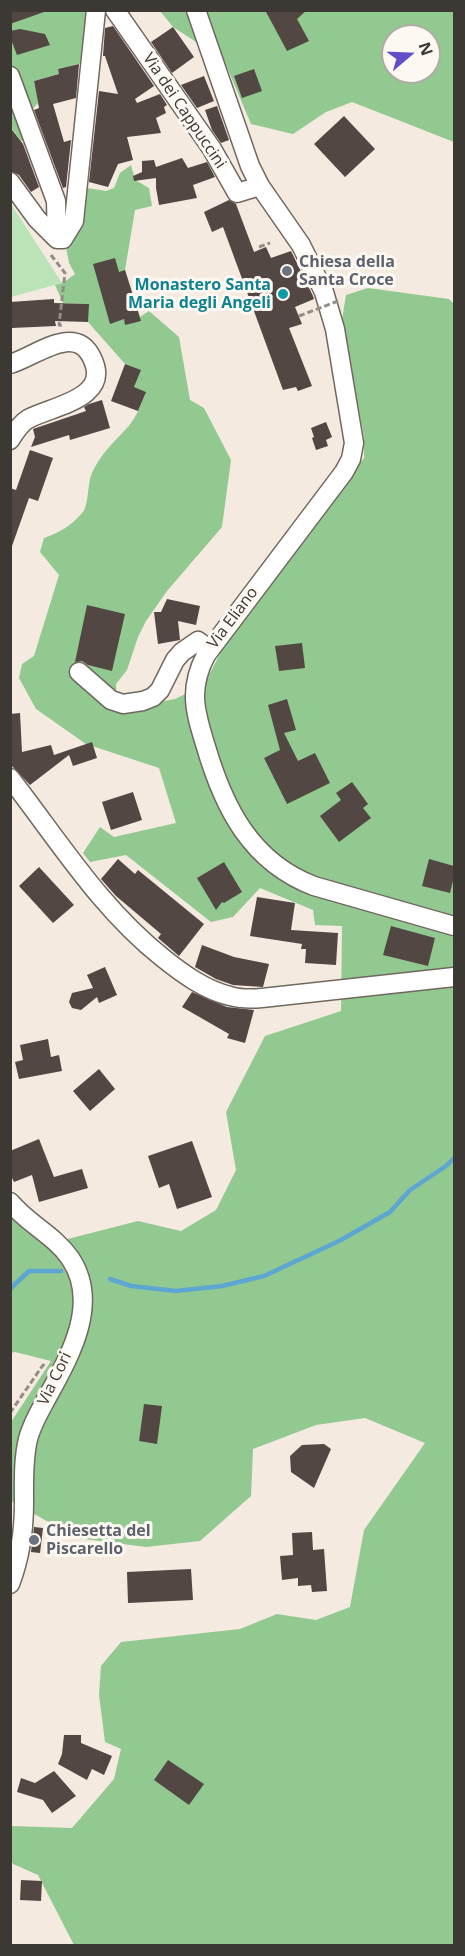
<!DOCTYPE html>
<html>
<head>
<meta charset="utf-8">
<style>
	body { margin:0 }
	#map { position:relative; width:465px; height:1956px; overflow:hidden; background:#f4eae0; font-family:"Open Sans",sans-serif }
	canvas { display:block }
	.frame { position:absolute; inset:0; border:12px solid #3c3834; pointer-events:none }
	.north { position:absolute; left:381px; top:24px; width:60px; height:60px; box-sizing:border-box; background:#fef8f2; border:2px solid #b0aba6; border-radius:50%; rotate:71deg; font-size:16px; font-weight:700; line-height:24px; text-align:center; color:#3c3834 }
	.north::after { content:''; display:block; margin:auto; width:21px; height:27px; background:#624ec7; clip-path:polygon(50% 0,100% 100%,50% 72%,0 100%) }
</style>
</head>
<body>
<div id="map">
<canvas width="465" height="1956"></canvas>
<div class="frame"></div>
<div class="north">N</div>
</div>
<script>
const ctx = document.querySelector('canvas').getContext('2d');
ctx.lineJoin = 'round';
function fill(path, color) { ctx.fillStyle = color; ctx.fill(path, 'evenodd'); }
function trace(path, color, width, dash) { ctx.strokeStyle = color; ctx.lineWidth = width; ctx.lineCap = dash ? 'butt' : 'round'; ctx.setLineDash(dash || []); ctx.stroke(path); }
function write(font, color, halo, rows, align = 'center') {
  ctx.font = font + ' "Open Sans",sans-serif'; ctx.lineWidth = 6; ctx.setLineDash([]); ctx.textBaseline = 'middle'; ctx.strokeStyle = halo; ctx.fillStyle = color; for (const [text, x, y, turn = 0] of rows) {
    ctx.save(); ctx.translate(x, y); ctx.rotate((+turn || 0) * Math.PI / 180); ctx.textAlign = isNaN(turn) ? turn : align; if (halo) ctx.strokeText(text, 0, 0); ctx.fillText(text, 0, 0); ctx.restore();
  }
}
fill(new Path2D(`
	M11,204L62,283L11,297Z`), '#bae4b8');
fill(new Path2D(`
	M11,11H88L82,63L58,69L59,74L34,81L38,103L31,111L35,136L21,141L11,127Z
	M160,11H454V142L352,102L326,112L293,134L251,124L224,60L173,27ZM393,36H429V72H393Z
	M131,165L135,180L149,188L152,206L135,210L125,270L140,317L149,311L179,337L190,400L204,408L231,460L222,527L167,591L146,621L138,637L127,670L116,684L117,710L175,699L204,685L232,630L364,458V437L342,320L346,295L368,288L449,299L454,304V1945H74L38,1875L13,1864L11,1859V1826L72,1828L114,1779L121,1749L105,1742L99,1695L101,1666L121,1642L240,1629L277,1614L316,1620L350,1607L364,1530L425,1443L365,1418L316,1425L253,1449L251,1496L200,1541L146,1547L77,1538L11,1501V1422L51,1361L15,1352L11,1353L10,1202L56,1242L138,1221L181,1231L216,1210L236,1170L226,1112L265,1036L341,1011L342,926L315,925L313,910L260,888L233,917L211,922L126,855L90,862L83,853L100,827L114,837L176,823L159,768L86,744L36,709L19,678L22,664L34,656L59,575L40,552L44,538C59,533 71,526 82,513C89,506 87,484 92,473C100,455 113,443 126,429C136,419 141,405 145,392L134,387L140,370L125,364L88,322V304L63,303L55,285L63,283L75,274L69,263L66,247C76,239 86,220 85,207C85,199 83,195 87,188L106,191L114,188L120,173Z`), '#92c990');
trace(new Path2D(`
	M110,1279L131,1286L176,1291L222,1286L264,1276L339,1241L390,1212L410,1190L446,1166L454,1158
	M10,1289L29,1271H61`), '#5ca6d1', 4.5);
fill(new Path2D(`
	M10,10H43L44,12L10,24Z
	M265,10H307L297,19L309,41L287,51Z
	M113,26L154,86L135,99L137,103L160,94L167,105L164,107L166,113L156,118L161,133L127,137L133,160L118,164L108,187L89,182L99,91L118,94L105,56H103L105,28Z
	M173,27L194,57L172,73L151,42Z
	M20,29L45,34L50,45L17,55L10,37V31Z
	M79,64L76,98L53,104L64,142L71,140L66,187L63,188L34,110L39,108L34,81L59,74L58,69Z
	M254,69L262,91L242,98L234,76Z
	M204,76L214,101L197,108L181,85Z
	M217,106L229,140L221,143L212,130L205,110Z
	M344,116L375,149L345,177L314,144Z
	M10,127L23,144L39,187L31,192L19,175L10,171Z
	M182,158L188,168L207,162L215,177L193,185L197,198L159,205L156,188V178L134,181L133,176L142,172V161L154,160L156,167Z
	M229,200L236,204L254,252L266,247L271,258L291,251L313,296L314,299L295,307L302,324L289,328L312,386L298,391L296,387L283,390L223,227L212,232L204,212Z
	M115,258L119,272L125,270L141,321L125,325L124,319L110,324L93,264Z
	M54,299V303L89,304L88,322L55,321L56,326L12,328L10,302Z
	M125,364L141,370L134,387L146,392L138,411L111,401Z
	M102,400L110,428L70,440L69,435L31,447L35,437L33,429L86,411L84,407L89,404Z
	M326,422L332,437L326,440L328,446L316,450L312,438L314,437L311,428Z
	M30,450L53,458L38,501L29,498L12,546H10V488L16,490Z
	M167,599L200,606L196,625L178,621L180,640L158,644L154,612H161Z
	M87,605L125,614L112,671L88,665L82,661L75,662Z
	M302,643L305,668L279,671L275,646Z
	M287,699L296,730L284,733L298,761L315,753L330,783L287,804L264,758L280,750L268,705Z
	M20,713L22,752L51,745L54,755L92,742L97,758L73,766L69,755L30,785L10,764V714Z
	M352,782L368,804L363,808L371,818L339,842L320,816L341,800L336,793Z
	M133,792L142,820L111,830L102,802Z
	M118,859L135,874L138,870L204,924L179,956L158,938L161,934L116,896L101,879Z
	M429,859L454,866V877L450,893L422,886Z
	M224,862L242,892L224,903L222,902L216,910L197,878Z
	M39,867L74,905L53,923L19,886Z
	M257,897L295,903L291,930L338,933L336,965L305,963L306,949H301L302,944L250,936Z
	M391,926L435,938L428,966L383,955Z
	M202,945L234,957L269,964L263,987L233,985L216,979L195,967Z
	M105,967L117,995L99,1003L97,997L81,1010L72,1008L69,1002L72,993L93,988L87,975Z
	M192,992L227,1007L254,1010L245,1043L227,1038L229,1034L182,1007Z
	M48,1039L51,1057L59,1055L62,1071L19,1079L15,1062L23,1060L20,1045Z
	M99,1069L115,1089L90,1111L73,1091Z
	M39,1139L54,1177L82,1169L88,1188L39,1202L32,1175L14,1182L10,1174V1151Z
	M192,1141L212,1197L177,1209L169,1184L159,1188L148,1156Z
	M144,1404L162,1406L157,1444L139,1441Z
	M324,1444L331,1449L314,1488L291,1472L290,1456L302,1445Z
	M34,1527L43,1528L40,1553L31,1552Z
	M312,1532L313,1550L324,1549L327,1591L312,1592L311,1585L298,1586V1578L282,1580L280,1556L293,1555L292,1533Z
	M191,1569L193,1600L128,1603L127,1572Z
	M64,1735H81V1743L112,1756L104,1775L92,1769L87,1780L58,1764L62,1754Z
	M168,1760L204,1784L189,1805L154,1780Z
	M54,1771L76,1796L52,1813L43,1800L17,1792L21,1778L35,1783Z
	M21,1880L42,1881L41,1901L20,1900Z`), '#534744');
const minor = new Path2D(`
	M115,10L212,149L237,193L260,186
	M196,10L250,166L260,186L301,245L324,292L335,329L354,443L351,459L344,472L206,655C188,689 195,712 206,747C224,808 251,862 314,886L454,926
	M10,76L56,201L57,239
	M10,182L37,219L57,239
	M57,239H63L74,221L96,10
	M10,364C35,357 75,322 92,358C112,399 52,406 28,419C21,423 15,432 10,440
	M79,672L111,700L123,704L143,701L153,697L160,690L175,660L182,652L198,641L209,649
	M10,778C59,841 100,908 163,958C183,974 205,990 230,996C240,999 251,999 262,998L454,977
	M10,1202C28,1224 54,1235 70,1258C100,1302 71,1354 49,1394C41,1409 32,1423 28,1439C23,1460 24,1482 24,1503C24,1530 20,1558 10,1584`);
trace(minor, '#70685f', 21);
trace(new Path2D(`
	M259,247L270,243
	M51,255L65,273L59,325L64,326
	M10,1413L43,1365L46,1366`), '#948d86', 3, [6, 3]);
trace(minor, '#fff', 18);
trace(new Path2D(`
	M299,316L338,301`), '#948d86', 3, [6, 3]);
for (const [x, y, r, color] of [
	[287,271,6,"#6b7280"],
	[283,294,6,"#0f9aa8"],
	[34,1540,6,"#6b7280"]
]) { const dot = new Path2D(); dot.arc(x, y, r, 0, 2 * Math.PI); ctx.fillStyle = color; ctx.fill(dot); trace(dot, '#fef8f2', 2); }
write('16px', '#3c3834', '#fef8f2', [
	["Via dei Cappuccini",184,111,56],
	["Via Eliano",233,618,-53],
	["Via Cori",55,1379,-64]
]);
write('bold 16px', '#5b616d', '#fef8f2', [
	["Chiesa della",299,262],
	["Santa Croce",299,280],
	["Chiesetta del",46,1531],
	["Piscarello",46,1549]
], 'left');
write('bold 16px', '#0d838f', '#fef8f2', [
	["Monastero Santa",271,285],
	["Maria degli Angeli",271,303]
], 'right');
</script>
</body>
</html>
